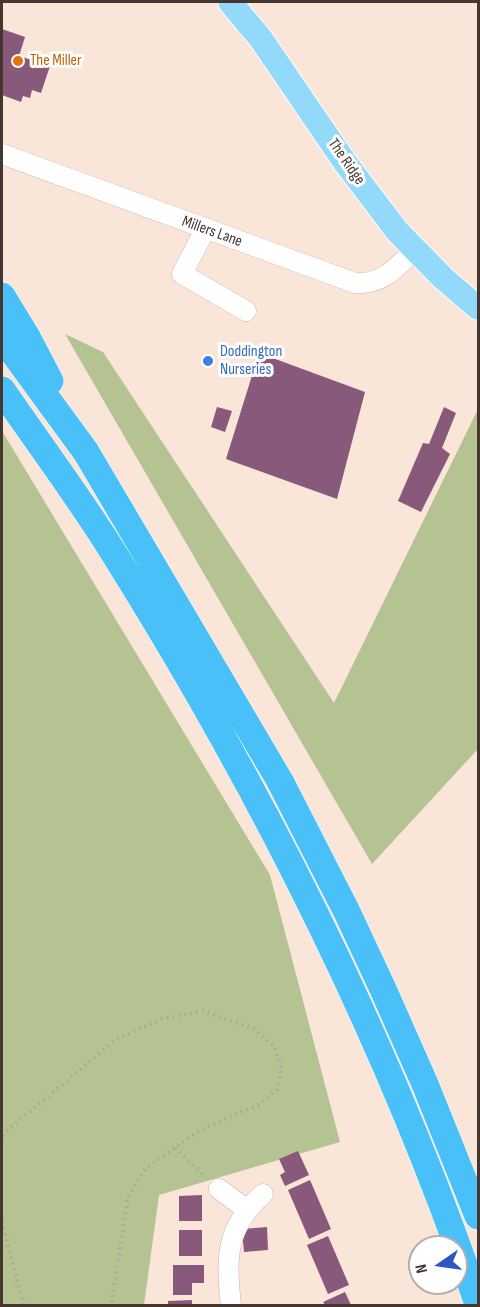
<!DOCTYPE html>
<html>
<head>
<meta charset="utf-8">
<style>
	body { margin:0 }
	#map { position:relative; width:480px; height:1307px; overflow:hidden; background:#fae5d9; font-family:"Sofia Sans Condensed",sans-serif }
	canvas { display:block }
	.frame { position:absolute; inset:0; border:3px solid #453730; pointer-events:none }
	.north { position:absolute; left:408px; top:1235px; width:60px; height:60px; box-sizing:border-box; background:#fff; border:2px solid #b5afac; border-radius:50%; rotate:257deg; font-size:16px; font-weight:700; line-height:24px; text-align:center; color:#453730 }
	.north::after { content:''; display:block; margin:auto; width:21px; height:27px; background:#2d57c6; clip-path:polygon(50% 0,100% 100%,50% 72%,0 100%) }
</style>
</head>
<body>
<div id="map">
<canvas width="480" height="1307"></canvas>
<div class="frame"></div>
<div class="north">N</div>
</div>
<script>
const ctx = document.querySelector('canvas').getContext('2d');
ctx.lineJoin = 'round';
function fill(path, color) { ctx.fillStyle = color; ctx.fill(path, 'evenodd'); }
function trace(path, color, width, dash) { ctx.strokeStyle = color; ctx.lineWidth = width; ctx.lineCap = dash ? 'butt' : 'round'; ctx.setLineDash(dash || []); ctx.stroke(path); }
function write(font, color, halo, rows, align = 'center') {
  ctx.font = font + ' "Sofia Sans Condensed",sans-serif'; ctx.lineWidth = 6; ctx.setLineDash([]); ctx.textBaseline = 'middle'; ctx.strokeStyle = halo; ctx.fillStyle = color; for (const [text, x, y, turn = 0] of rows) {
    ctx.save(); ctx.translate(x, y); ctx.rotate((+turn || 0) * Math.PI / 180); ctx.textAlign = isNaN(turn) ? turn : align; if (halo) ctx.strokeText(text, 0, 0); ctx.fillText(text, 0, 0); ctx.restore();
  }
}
fill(new Path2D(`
	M65,334L103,352L334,703L478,409V749L372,864Z
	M2,431L270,875L340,1142L159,1195L144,1305H2Z`), '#b5c392');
fill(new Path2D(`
	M2,29L25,37L19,56L50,66L41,93L32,90L30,98L23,96L21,102L2,95Z
	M259,353L365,392L337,499L226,459Z
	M217,407L232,411L225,432L211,427Z
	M444,407L456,413L442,448L450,454L421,512L398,501L423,443L429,444Z
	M298,1151L309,1175L285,1186L280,1175L285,1172L279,1159Z
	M310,1180L331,1229L309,1239L288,1190Z
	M202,1195V1221H179V1196Z
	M267,1227L268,1250L244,1252L242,1229Z
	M179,1230H202V1256H179Z
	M328,1236L349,1285L328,1294L307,1245Z
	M173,1265H204V1283H192V1295H173Z
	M345,1292L351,1305H325L323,1302Z
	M192,1300V1305H168V1301Z`), '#89597c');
const minor = new Path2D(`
	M2,154L355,283C382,285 396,268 414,250
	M205,230L182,274L246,311
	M219,1189L246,1209
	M231,1306C226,1258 225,1228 263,1194`);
const major = new Path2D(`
	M230,2L261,39L344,161L397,231L443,278L478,308`);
const highway = new Path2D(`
	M2,296L27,337L50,381
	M2,337L86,452L280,781L347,912L383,989L425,1084L478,1216
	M2,390C39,444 79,497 113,552C261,788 388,1041 478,1304`);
trace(minor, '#d2b19f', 21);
trace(major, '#fff', 26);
trace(highway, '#fff', 28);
trace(new Path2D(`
	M2,1135L115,1040L161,1019L203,1011L254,1029L274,1046L282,1068L277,1089L258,1105L200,1130L146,1168L128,1196L111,1306
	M175,1148L206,1177
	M2,1222L24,1306`), '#b4a298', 4, [1.5, 4.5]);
trace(minor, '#fff', 20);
trace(major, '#92d9fa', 24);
trace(highway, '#49c0f7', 27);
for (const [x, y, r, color] of [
	[18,61,6,"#e8710a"],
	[208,361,6,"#3f7fe0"]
]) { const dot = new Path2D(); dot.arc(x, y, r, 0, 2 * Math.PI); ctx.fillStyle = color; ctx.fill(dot); trace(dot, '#fff', 2); }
write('16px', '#c56008', '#fff', [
	["The Miller",30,61]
], 'left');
write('16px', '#453730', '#fff', [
	["The Ridge",346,162,55],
	["Millers Lane",212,232,20]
]);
write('16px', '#366cbe', '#fff', [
	["Doddington",220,352],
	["Nurseries",220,370]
], 'left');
</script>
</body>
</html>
